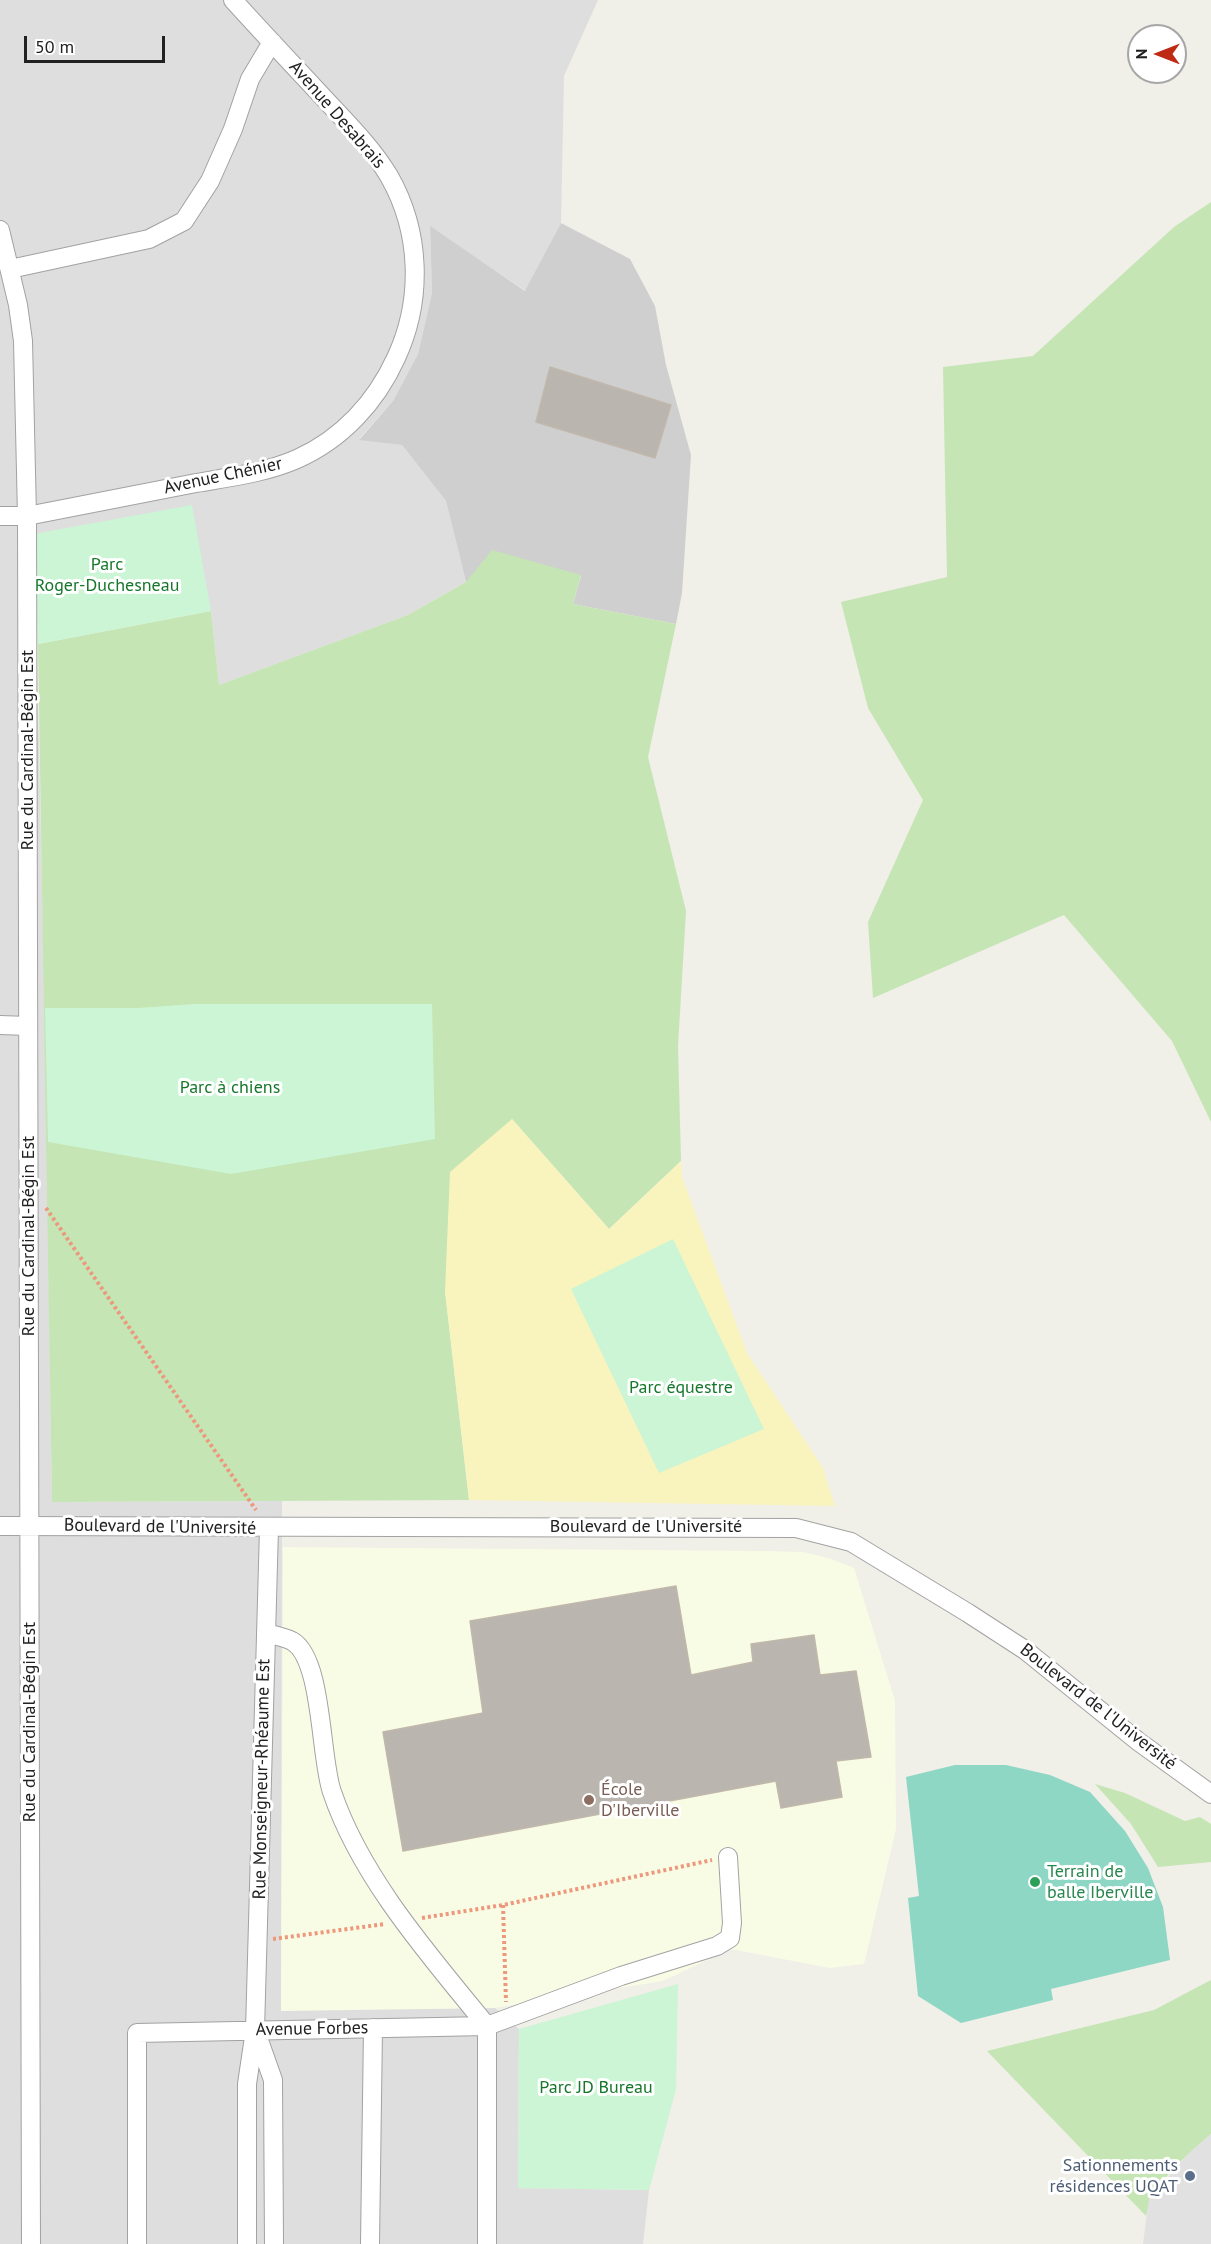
<!DOCTYPE html>
<html>
<head>
<meta charset="utf-8">
<style>
	body { margin:0 }
	#map { position:relative; width:1211px; height:2244px; overflow:hidden; background:#f0efe8; font-family:"PT Sans",sans-serif }
	canvas { display:block }
	.north { position:absolute; left:1127px; top:24px; width:60px; height:60px; box-sizing:border-box; background:#fff; border:2px solid #a6a6a6; border-radius:50%; rotate:270deg; font-size:16px; font-weight:700; line-height:24px; text-align:center; color:#212121 }
	.north::after { content:''; display:block; margin:auto; width:21px; height:27px; background:#bf2a13; clip-path:polygon(50% 0,100% 100%,50% 72%,0 100%) }
	.scale { position:absolute; left:24px; top:36px; width:141px; height:27px; box-sizing:border-box; border:3px solid #212121; border-top:0; padding-left:8px; font-size:18px; line-height:21px; white-space:nowrap; color:#212121; -webkit-text-stroke:4px #fff; paint-order:stroke }
</style>
</head>
<body>
<div id="map">
<canvas width="1211" height="2244"></canvas>
<div class="north">N</div>
<div class="scale">50 m</div>
</div>
<script>
const ctx = document.querySelector('canvas').getContext('2d');
ctx.lineJoin = 'round';
function fill(path, color) { ctx.fillStyle = color; ctx.fill(path, 'evenodd'); }
function trace(path, color, width, dash) { ctx.strokeStyle = color; ctx.lineWidth = width; ctx.lineCap = dash ? 'butt' : 'round'; ctx.setLineDash(dash || []); ctx.stroke(path); }
function write(font, color, halo, rows, align = 'center') {
  ctx.font = font + ' "PT Sans",sans-serif'; ctx.lineWidth = 6; ctx.setLineDash([]); ctx.textBaseline = 'middle'; ctx.strokeStyle = halo; ctx.fillStyle = color; for (const [text, x, y, turn = 0] of rows) {
    ctx.save(); ctx.translate(x, y); ctx.rotate((+turn || 0) * Math.PI / 180); ctx.textAlign = isNaN(turn) ? turn : align; if (halo) ctx.strokeText(text, 0, 0); ctx.fillText(text, 0, 0); ctx.restore();
  }
}
fill(new Path2D(`
	M0,0H598L564,76L561,223L526,291L430,227L432,293L418,354L393,401L359,439L402,445L446,501L466,582L408,615L219,685L211,611L34,535L45,1008L52,1502L282,1501L281,2010L495,2008L519,2029L518,2188L649,2190L643,2244H0Z`), '#dfdede');
fill(new Path2D(`
	M283,1547L765,1551L804,1552L831,1559L854,1568L895,1701L896,1829L864,1964L830,1968L730,1949L663,1981L495,2008L281,2011Z`), '#f9fce5');
fill(new Path2D(`
	M561,223L630,259L655,306L666,365L691,455L682,593L676,624L573,604L581,576L466,582L446,501L402,445L359,440L393,401L418,354L432,293L430,226L525,291Z`), '#cfcfcf');
fill(new Path2D(`
	M1211,202V1122L1172,1041L1064,915L873,998L868,922L923,800L868,708L841,602L947,577L943,367L1033,356L1174,227Z
	M492,550L581,575L573,604L676,624L648,757L686,911L678,1046L681,1161L609,1229L512,1119L445,1291L469,1500L52,1502L38,644L211,611L219,685L408,615L466,582Z
	M1095,1784L1125,1793L1185,1821L1200,1817L1211,1824V1862L1158,1867L1131,1824Z
	M1211,1980V2134C1186,2156 1153,2183 1146,2216L987,2051L1154,2010Z`), '#c5e5b4');
fill(new Path2D(`
	M512,1119L609,1229L681,1161L682,1177L747,1353L823,1468L835,1506L469,1500L445,1291L450,1172Z`), '#f9f4be');
fill(new Path2D(`
	M192,505L211,611L38,644L34,534Z
	M194,1004H432L435,1139L231,1174L48,1142L45,1008H138Z
	M673,1239L764,1429L659,1473L571,1289Z
	M678,1984L676,2089L649,2190L518,2188L519,2029Z`), '#cbf5d4');
fill(new Path2D(`
	M955,1765H1006L1050,1775L1090,1792L1125,1831L1148,1868L1163,1907L1170,1960L1051,1989L1053,2000L961,2023L918,1996L908,1898L919,1896L906,1777Z`), '#8ed7c5');
fill(new Path2D(`
	M1211,2134V2244H1143L1149,2199L1189,2153Z`), '#e1e1e1');
const building = new Path2D(`
	M550,367L671,405L655,458L536,422Z
	M676,1586L691,1675L753,1662L751,1644L814,1635L820,1675L856,1671L871,1757L836,1761L842,1797L781,1808L776,1781L403,1851L383,1732L483,1713L470,1621Z`);
fill(building, '#bab5ae');
trace(building, '#c1b8ac', 1.5);
const minor = new Path2D(`
	M0,230L18,305L23,341L27,516L31,2244
	M10,269L149,239L184,221L210,181L233,129L250,79L272,42
	M0,516H27C84,505 140,494 196,483C230,477 265,473 297,459C342,439 376,402 396,358C423,300 421,232 389,176C371,146 345,121 322,96C292,64 262,32 233,0
	M0,1025L28,1026
	M0,1526L796,1528L851,1542L968,1613L1025,1650L1139,1742L1211,1794
	M266,1633C274,1635 284,1637 292,1641C323,1658 320,1759 332,1792C361,1878 430,1956 487,2026
	M487,2026V2244
	M256,2032L273,2080L274,2244
	M137,2244V2033L487,2026L621,1976L717,1946L730,1938L732,1923L728,1857
	M247,2244V2084L255,2030L269,1528
	M370,2244L373,2028`);
trace(minor, '#a2a2a2', 20);
trace(new Path2D(`
	M46,1208L256,1510
	M503,1905L506,2002
	M422,1918L503,1905L712,1860
	M273,1939L385,1924`), '#ed977c', 4, [3, 3]);
trace(minor, '#fff', 18);
for (const [x, y, r, color] of [
	[589,1800,6,"#8d6e63"],
	[1035,1882,6,"#2e9e5b"],
	[1190,2176,6,"#5c6f8a"]
]) { const dot = new Path2D(); dot.arc(x, y, r, 0, 2 * Math.PI); ctx.fillStyle = color; ctx.fill(dot); trace(dot, '#fff', 2); }
write('18px', '#212121', '#fff', [
	["Avenue Desabrais",337,115,49],
	["Avenue Chénier",223,476,-12],
	["Rue du Cardinal-Bégin Est",28,750,-90],
	["Rue du Cardinal-Bégin Est",29,1236,-90],
	["Boulevard de l'Université",160,1527,1],
	["Boulevard de l'Université",646,1527],
	["Boulevard de l'Université",1098,1707,38],
	["Rue du Cardinal-Bégin Est",30,1722,-90],
	["Rue Monseigneur-Rhéaume Est",262,1779,-89],
	["Avenue Forbes",312,2029,-1]
]);
write('18px', '#16772b', '#fff', [
	["Parc",107,565],
	["Roger-Duchesneau",107,586],
	["Parc à chiens",230,1088],
	["Parc équestre",681,1388],
	["Parc JD Bureau",596,2088]
]);
write('18px', '#785e54', '#fff', [
	["École",601,1790],
	["D'Iberville",601,1811]
], 'left');
write('18px', '#27864d', '#fff', [
	["Terrain de",1047,1872],
	["balle Iberville",1047,1893]
], 'left');
write('18px', '#4e5e75', '#fff', [
	["Sationnements",1178,2166],
	["résidences UQAT",1178,2187]
], 'right');
</script>
</body>
</html>
